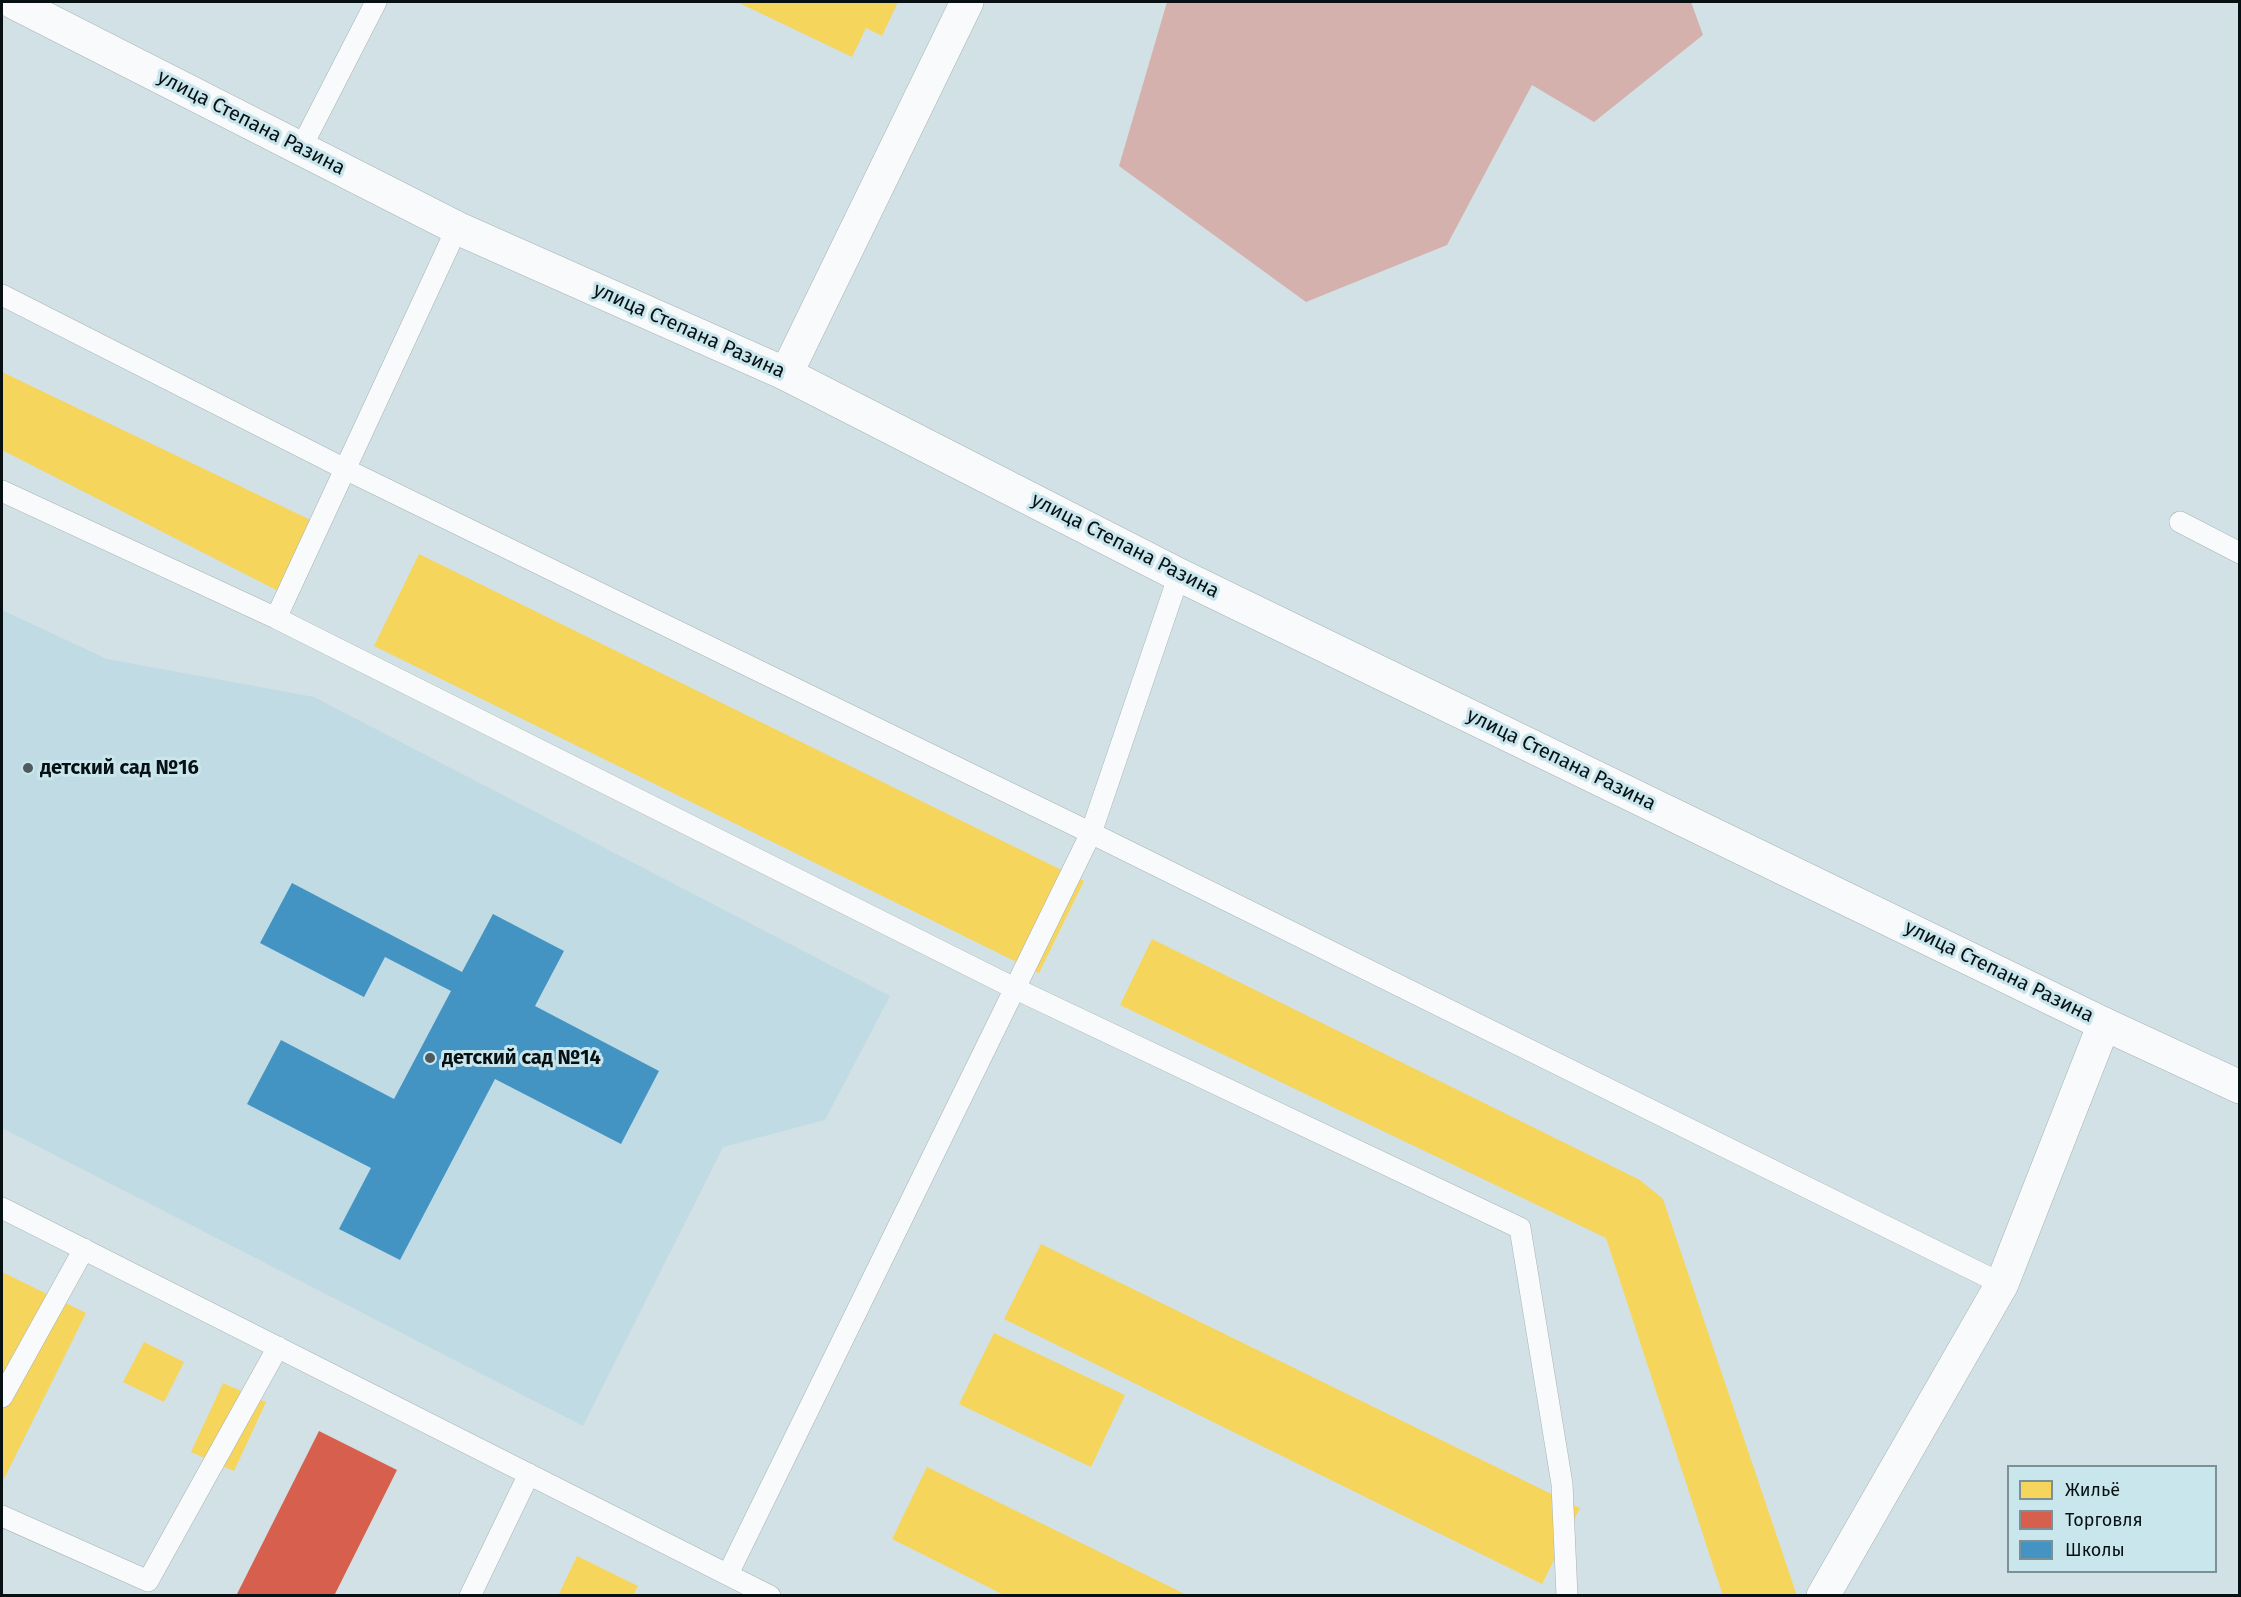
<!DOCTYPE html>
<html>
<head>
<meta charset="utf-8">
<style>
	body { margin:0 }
	#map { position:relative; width:2241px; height:1597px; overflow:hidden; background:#d2e1e5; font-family:"Fira Sans",sans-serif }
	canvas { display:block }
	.frame { position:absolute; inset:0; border:3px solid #071114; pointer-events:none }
	.legend { position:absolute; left:2007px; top:1465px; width:210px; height:108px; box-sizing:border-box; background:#cae6ed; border:2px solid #7c9196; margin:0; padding:8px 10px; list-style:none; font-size:18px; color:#071114 }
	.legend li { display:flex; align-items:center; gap:12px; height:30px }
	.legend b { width:30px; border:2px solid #7c9196 }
</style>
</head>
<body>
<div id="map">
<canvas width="2241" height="1597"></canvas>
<div class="frame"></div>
<ul class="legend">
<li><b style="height:16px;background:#f6d55c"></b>Жильё</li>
<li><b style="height:16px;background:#d6604d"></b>Торговля</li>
<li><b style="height:16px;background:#4393c3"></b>Школы</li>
</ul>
</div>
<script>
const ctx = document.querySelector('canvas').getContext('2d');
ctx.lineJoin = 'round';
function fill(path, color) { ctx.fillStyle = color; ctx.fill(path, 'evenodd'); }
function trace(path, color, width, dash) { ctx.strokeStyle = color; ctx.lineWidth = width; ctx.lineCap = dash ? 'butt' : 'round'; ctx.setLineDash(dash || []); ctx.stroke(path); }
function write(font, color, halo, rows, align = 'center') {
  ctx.font = font + ' "Fira Sans",sans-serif'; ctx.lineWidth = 6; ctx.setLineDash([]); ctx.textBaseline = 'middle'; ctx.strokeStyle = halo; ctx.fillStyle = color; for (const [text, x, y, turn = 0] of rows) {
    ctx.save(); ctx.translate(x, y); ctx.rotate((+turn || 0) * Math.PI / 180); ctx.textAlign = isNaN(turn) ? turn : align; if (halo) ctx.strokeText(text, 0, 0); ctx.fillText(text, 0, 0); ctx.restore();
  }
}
fill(new Path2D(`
	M2,610L107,659L314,697L890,996L825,1120L723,1147L583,1426L2,1128Z`), '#c0dbe3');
fill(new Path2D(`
	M1167,2H1691L1703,35L1594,122L1532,85L1447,245L1306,302L1119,166Z`), '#d5b1ae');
fill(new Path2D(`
	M737,2H898L882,36L866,28L852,57Z
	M2,372L319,524L288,596L2,450Z
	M419,554L1084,881L1039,973L374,646Z
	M1152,939L1640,1180L1663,1199L1797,1596H1723L1606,1238L1120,1005Z
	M1041,1244L1580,1508L1542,1584L1004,1319Z
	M2,1272L86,1313L2,1483Z
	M994,1333L1125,1395L1091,1467L959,1404Z
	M144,1342L184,1362L164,1402L123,1382Z
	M223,1383L266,1402L234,1471L191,1452Z
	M927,1467L1189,1596H1006L892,1539Z
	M577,1556L638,1586L633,1596H558Z`), '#f6d55c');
fill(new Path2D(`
	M319,1431L397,1470L334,1596H236Z`), '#d6604d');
fill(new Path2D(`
	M292,883L462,972L493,914L564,951L535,1006L659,1071L621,1144L495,1079L400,1260L339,1229L371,1168L247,1104L281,1040L394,1099L451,991L385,957L364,997L260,943Z`), '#4393c3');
const service = new Path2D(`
	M301,148L376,2
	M2,295L347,470L1091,833L2002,1284
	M2,491L276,618L1014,988L1520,1228L1562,1484L1567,1596
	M2180,522L2240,553
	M276,618L457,228
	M2,1208L770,1596
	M2,1397L84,1249
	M2,1516L148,1581L278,1347
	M728,1574L1091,833L1179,575
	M470,1596L529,1474`);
const minor = new Path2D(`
	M786,374L967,2
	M1823,1596L2002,1284L2104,1024`);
const tertiary = new Path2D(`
	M13,2L457,228L786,374L1179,575L2104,1024L2240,1087`);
trace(service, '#a7b2b5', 22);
trace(minor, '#a7b2b5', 34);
trace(tertiary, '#a7b2b5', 34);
trace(service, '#f8fafb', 21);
trace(minor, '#f8fafb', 33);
trace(tertiary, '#f8fafb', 33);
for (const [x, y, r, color] of [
	[28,768,6,"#4e5a5d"],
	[430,1058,6,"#4e5a5d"]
]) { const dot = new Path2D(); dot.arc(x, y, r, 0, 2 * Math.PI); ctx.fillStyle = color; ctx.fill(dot); trace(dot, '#cae6ed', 2); }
write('20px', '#071114', '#cae6ed', [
	["улица Степана Разина",251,123,27],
	["улица Степана Разина",689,331,24],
	["улица Степана Разина",1125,546,27],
	["улица Степана Разина",1561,760,26],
	["улица Степана Разина",1999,972,26]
]);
write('bold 20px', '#071114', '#cae6ed', [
	["детский сад №16",40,768],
	["детский сад №14",442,1058]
], 'left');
</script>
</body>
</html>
